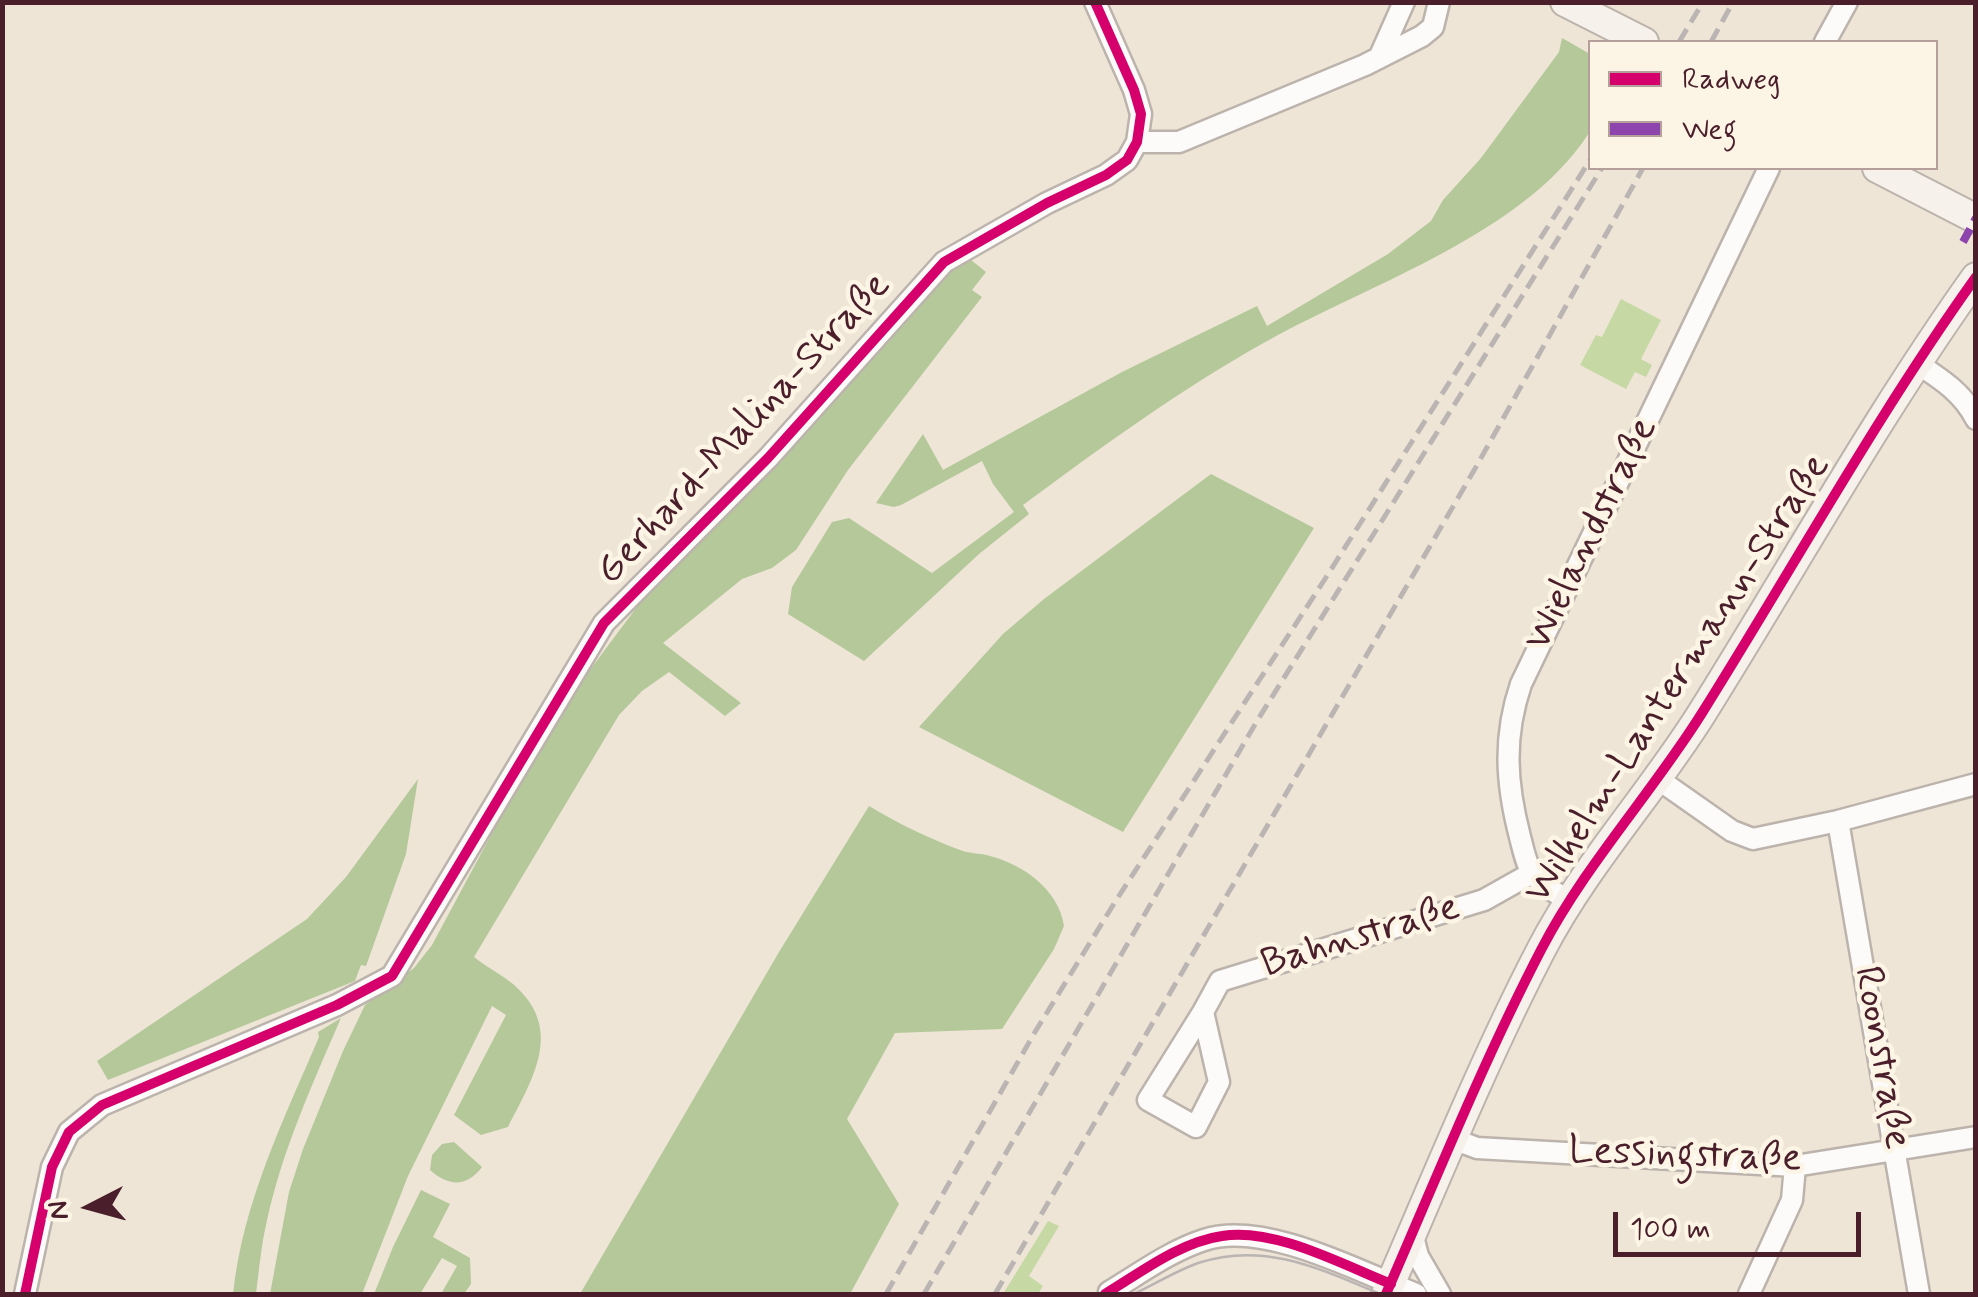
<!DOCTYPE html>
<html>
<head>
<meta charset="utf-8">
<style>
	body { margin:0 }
	#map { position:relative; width:1978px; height:1297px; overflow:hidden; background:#eee5d7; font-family:Mynerve,sans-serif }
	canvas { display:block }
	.frame { position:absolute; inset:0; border:5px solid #4a1f2b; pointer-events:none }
	.legend { position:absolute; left:1588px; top:40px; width:350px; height:130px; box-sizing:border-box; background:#fcf5e5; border:2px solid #b59f9b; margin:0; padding:12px 18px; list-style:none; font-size:30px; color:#4a1f2b }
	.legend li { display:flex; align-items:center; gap:20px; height:50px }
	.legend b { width:50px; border:2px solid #b59f9b }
	.north { position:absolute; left:40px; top:1157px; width:100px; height:100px; -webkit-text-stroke:8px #fcf5e5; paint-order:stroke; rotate:264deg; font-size:28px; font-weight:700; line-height:40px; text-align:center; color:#4a1f2b }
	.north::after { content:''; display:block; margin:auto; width:35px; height:45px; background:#4a1f2b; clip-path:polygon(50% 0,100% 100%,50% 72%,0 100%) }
	.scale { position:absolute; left:1613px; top:1212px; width:248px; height:45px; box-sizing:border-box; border:5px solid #4a1f2b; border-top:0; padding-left:12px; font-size:30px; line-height:35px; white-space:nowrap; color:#4a1f2b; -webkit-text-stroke:8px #fcf5e5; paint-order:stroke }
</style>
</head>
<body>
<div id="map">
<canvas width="1978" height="1297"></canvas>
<div class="frame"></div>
<ul class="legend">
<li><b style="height:12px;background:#d6006c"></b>Radweg</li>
<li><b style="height:12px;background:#8e44ad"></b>Weg</li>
</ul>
<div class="north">N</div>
<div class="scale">100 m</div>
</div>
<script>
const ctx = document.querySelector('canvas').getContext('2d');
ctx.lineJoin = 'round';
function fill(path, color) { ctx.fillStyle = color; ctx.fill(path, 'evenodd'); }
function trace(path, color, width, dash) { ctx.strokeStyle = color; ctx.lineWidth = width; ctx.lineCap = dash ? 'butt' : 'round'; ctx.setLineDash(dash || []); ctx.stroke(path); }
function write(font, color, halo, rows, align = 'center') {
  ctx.font = font + ' Mynerve,sans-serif'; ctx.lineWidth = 9; ctx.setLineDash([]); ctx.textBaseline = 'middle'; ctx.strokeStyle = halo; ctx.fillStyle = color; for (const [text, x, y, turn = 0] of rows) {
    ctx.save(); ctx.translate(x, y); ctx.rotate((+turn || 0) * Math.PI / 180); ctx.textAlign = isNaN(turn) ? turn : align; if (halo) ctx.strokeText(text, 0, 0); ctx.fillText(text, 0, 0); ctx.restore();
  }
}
fill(new Path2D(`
	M1621,299L1661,320L1641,359L1652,365L1646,377L1635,372L1626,389L1580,365L1596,335L1602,337Z
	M1048,1221L1059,1226L1029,1276L1043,1286L1038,1294H1003Z`), '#c6d8a3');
fill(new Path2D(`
	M1562,38L1590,54C1591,72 1596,123 1587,136C1522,234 1370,284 1269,340C1182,388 1103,446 1023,505L1029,514L979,554L864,661L788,614L792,587L832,522L849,518L932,573L1014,512L993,484L982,461L901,505L894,507L876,503L923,434L943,470L1122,372L1257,306L1267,326L1388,254L1431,221L1443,200L1481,158L1559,52Z
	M966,256L986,272L972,290L982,297L848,470L796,550L772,568L742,579L663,643L741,703L725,716L669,672L642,691L619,715L474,957C486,967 501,974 513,984C565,1029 533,1078 508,1127L481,1135L454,1115L506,1015L492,1006L408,1176L362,1294H270L289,1192L303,1149L343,1051L365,1005L414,968L432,945L542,740L569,698L645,596L779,451Z
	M1211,474L1314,528L1123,832L919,727L1003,634L1044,599Z
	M418,779L406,854L366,966L361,965L355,981L108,1080L97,1061L307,919L346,877Z
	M869,806C899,824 928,838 960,850C970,854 980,853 990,856C1024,865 1059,890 1064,926L1054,949L1002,1029L895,1033L847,1119L899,1204L850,1294H580L779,952Z
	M341,1018C312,1085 281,1153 266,1225C261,1247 259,1271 256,1294H233C243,1202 283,1121 319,1037L318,1032Z
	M454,1142L482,1167C467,1187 449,1187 430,1170L432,1155L442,1144Z
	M421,1190L450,1204L433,1237L470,1258L471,1284L464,1294H441L457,1266L442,1258L420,1294H374L393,1247Z`), '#b4c89a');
const minor = new Path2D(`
	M1825,42L1847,2
	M1379,58L1404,2
	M1137,142H1179L1365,65L1422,36L1433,27L1439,2
	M1918,364C1941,379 1963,393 1976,419
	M1658,779L1732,831L1753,839L1838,821L1976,784
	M1838,821L1919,1294
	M1570,902C1558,894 1542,885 1533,874C1526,865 1523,848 1520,837C1506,783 1503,737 1521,684L1769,168
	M1203,1012L1148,1100L1196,1127L1219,1082L1203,1012L1220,981L1484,900L1532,873
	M1453,1139L1477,1148L1795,1166L1976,1137
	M1412,1233L1418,1256L1440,1294
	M1109,1292C1139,1274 1170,1251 1204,1240C1264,1220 1360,1272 1416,1294
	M25,1294L52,1167L69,1132L102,1105L337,1005L392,976L604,623L768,458L944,262L1047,203L1106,175L1127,160L1137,142L1141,114L1134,90L1095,2
	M1749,1294L1792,1200L1795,1166`);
const secondary = new Path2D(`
	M1565,2L1644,42
	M1877,168L1976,219
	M1386,1294C1436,1179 1483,1062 1541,950C1585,865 1652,793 1702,713C1793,568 1876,417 1976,277`);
trace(minor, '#bcb3ac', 25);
trace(secondary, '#bcb3ac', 32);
trace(minor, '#fcfbf9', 20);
trace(secondary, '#f6f2eb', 28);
trace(new Path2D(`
	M1134,1294C1155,1284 1176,1271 1198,1263C1264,1241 1321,1269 1380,1294`), '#bab4b3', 2.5);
trace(new Path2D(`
	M1679,42L1703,2
	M1711,42L1733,2
	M886,1294L1035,1032L1115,902L1325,579L1590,160
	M924,1294L1257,721L1602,168
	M995,1294L1476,467L1643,168`), '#bab4b3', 5, [15, 8]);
trace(new Path2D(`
	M1963,242L1976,218`), '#8e44ad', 8, [15, 8]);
trace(new Path2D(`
	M25,1294L52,1167L69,1132L102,1105L337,1005L392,976L604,623L768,458L944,262L1047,203L1106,175L1127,160L1137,142L1141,114L1134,90L1095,2
	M1105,1294C1140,1273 1180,1242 1222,1236C1274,1227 1343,1265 1391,1284
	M1386,1294C1436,1179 1483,1062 1541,950C1585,865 1652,793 1702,713C1793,568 1876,417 1976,277`), '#d6006c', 10);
write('40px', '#4a1f2b', '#fcf5e5', [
	["Gerhard-Malina-Straße",745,430,-47],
	["Wielandstraße",1593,535,-64],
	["Wilhelm-Lantermann-Straße",1679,680,-57],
	["Bahnstraße",1361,938,-17],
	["Roonstraße",1880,1058,80],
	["Lessingstraße",1685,1157,2]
]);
</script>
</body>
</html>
